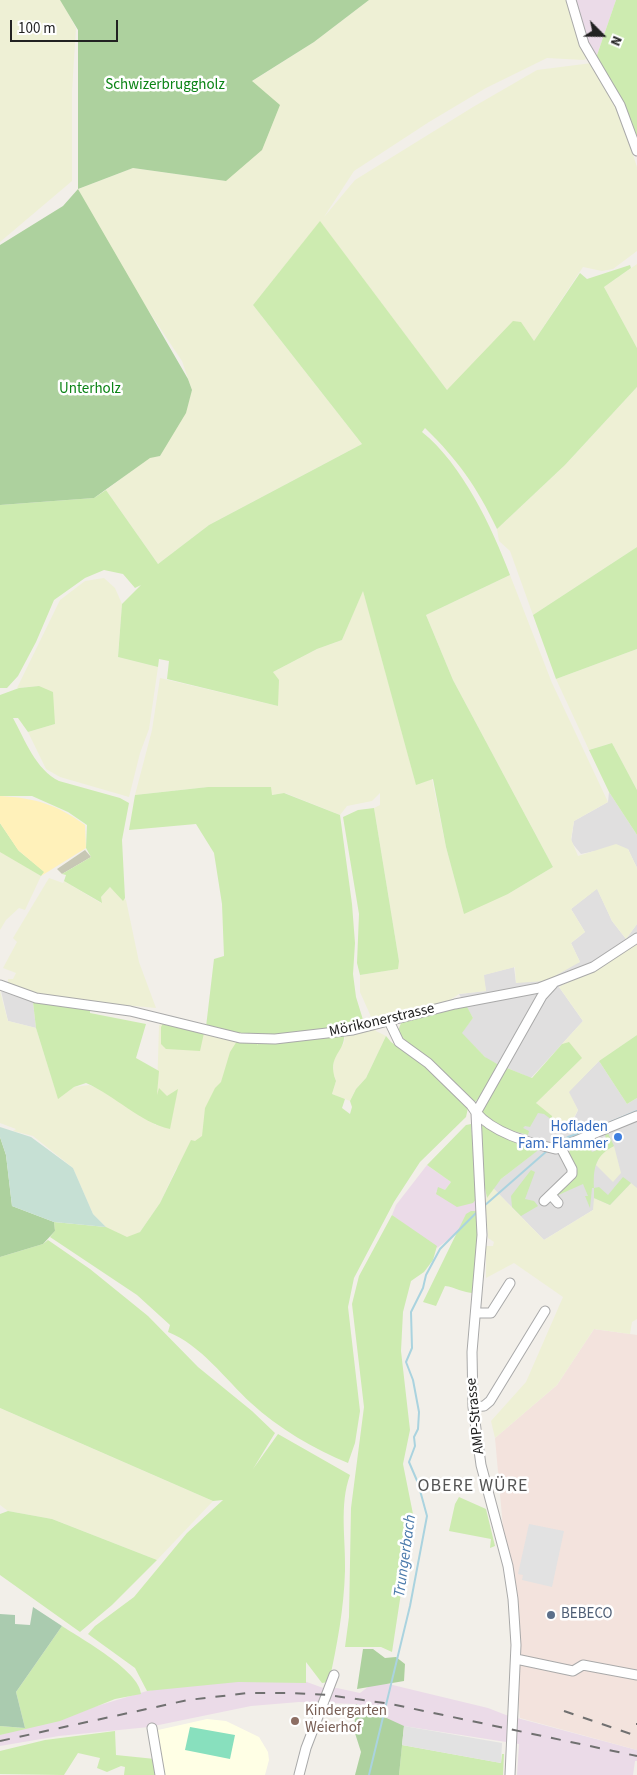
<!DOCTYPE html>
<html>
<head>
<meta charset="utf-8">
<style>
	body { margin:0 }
	#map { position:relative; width:637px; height:1775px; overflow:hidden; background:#f2efe9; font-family:"Source Sans 3",sans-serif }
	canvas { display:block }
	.north { position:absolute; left:577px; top:10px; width:50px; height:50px; -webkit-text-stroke:4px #fff; paint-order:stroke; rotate:113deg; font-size:14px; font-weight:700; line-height:20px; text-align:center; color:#222 }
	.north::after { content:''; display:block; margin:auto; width:18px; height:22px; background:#222; clip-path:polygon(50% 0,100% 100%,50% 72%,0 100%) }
	.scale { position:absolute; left:10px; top:20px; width:108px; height:22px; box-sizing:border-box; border:2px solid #222; border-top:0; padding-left:6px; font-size:15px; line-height:18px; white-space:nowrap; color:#222; -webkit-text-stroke:4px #fff; paint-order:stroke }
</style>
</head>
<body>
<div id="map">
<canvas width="637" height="1775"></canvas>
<div class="north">N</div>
<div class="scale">100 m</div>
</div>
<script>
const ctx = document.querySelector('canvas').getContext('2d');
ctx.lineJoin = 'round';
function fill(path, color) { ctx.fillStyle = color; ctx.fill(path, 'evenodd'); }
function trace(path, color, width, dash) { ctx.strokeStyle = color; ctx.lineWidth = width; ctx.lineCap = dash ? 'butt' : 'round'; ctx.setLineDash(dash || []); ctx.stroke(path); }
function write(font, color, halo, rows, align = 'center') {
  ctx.font = font + ' "Source Sans 3",sans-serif'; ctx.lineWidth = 5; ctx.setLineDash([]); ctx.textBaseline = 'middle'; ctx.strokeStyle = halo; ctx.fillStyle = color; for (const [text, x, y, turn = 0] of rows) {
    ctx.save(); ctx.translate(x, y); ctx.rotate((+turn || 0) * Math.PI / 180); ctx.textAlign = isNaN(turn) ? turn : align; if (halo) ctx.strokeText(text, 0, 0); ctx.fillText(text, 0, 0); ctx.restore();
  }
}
fill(new Path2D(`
	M609,792L637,835V868L628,849L595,851L581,854L571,842L574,821L608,802Z
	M597,888L612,921L626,939L637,924V943L559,987L583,1021L531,1078L488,1060L461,1033L473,1018L459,994L486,991L483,975L514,967L516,983L580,962L571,943L585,932L571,909Z
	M1,991L33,1002L36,1028L8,1021Z
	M599,1061L627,1104L637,1098V1222L593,1210L544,1240L493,1188L501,1179L540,1148L509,1130L519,1111L530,1100L555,1116L573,1121L578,1110L568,1092Z`), '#e0dfdf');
fill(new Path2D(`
	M574,0H616L595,61L582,29Z
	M427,1165L451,1182L445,1190L435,1192L477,1198L479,1211L457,1233L437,1248L392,1215L396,1205Z
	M304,1681L326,1689L337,1688L360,1693L376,1681L488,1708L506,1715L637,1750V1761H635L633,1775H517L519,1744L384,1723L355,1704L299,1702L251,1706L149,1727L59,1736L0,1746V1735L147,1691L192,1682Z`), '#ebdbe8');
fill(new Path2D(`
	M207,1719L226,1721L259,1737L268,1752L269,1760L265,1775H164L156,1734L158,1730Z`), '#ffffe5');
fill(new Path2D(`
	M594,1329L637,1335V1750L520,1718L495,1438L557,1385Z`), '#f3e3dd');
fill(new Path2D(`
	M85,850L91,857L62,874L57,869Z`), '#c7c7b4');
fill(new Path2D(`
	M0,0H61L76,28L72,91V181L0,242Z
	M369,0H567L588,57L584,60L547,58L486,88L429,122L354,171L324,217L355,180L473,107L537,70L592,63L617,106L637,167V251L613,269L602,271L583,267L534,341L447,390L320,222L253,305L362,444L209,525L158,564L106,490L150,457L160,456L192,390L182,361L116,262L78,189L133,168L226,181L251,82L314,42Z
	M637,264V348L604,287Z
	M637,387V547L533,615L510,551L499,541L497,529L565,465Z
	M510,575L552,683L608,802L574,821L571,839L578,856L616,844L628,849L637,868V924L626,939L612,921L597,889L571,909L585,932L571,943L580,962L546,981L516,983L515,967L484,975L486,991L459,994L450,1000L372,1019L360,992V975L397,969L399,961L374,808L380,805V793L372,801L347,806L340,815L285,793L271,795V787H208L135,795L152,730L160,678L278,706L273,672L317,649L342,640L363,590L416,784L432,779L446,847L463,910L508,894L553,867L453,680L426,615Z
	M104,578L115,588L122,604L118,657L158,667L149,729L140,753L129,797L60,777L46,769L28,732L55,724L39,686L17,688L60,600L85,581Z
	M637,649V790L612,743L589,750L556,679Z
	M0,850L41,876L25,910L19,908L6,920L0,930Z
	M49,878L63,883L64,881L101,903V897L110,887L126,900L139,962L156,1008L49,998L8,985V979H13L16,973L3,968L17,942L13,938Z
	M637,941V1035L599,1061L569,1092L578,1110L572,1121L559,1123L536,1104L569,1042L562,1044L583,1021L559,987Z
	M0,991L8,1021L36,1028L58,1098L74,1087L89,1085L103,1090L156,1125L159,1026L165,1016L239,1035L260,1037L264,1076L176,1169L160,1203L140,1232L127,1238L106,1227L93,1214L73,1168L33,1136L13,1131L16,1129L0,1123Z
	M375,1027L376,1031L386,1036L366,1078L356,1089L350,1101L332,1094L336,1081L333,1073L334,1056L344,1043L345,1036Z
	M614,1146L621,1173L613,1182L596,1165L601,1152Z
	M631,1183L637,1188V1319L632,1322L630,1334L594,1329L557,1385L495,1438L491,1421L526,1382L563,1297L514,1263L486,1278V1246H493L494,1242L488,1238L485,1200L493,1188L544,1240L593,1210L594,1198L610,1205Z
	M0,1408L213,1501L157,1560L52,1519L8,1511L0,1505Z`), '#eef0d5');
fill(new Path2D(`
	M616,0H637V146L595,61Z
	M320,221L447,390L513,321L521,322L534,341L580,273L587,279L630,265L631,268L604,287L637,348V387L565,465L497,529C477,487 458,460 425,428L422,432C462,464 492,527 510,575L426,615L453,680L553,867L508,894L464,914L446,847L433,779L416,785L363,591L342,640L317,649L273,672L279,680L278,706L167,679L169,661L159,659L158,667L118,657L122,604L141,585L135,588L123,574L104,570L85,578L54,600L36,642L18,676L7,688H0V505L94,498L106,490L158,564L209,525L362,444L253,305Z
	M637,547V649L556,679L533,615Z
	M39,686L53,692L55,724L28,732L18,718H13C25,740 36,770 59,781L120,798L129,803L122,840L125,898L123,901L110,887L101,897L102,903L64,881L66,875L62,874L91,857L86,848L87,825L68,812L32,796H0V695L19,688Z
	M612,743L637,790V835L609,792L589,750Z
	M208,787H271L272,795L284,793L340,815L352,904L355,943L353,974L356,997L364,1023L293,1035H239L206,1027L214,959L224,956L222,904L214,853L196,824L129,830L135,795Z
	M374,808L399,961L398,969L360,975L357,963L359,914L343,817L358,810Z
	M0,823L19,851L45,872L41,876L0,852Z
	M33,1002L90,1008V1013L146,1024L136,1058L159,1071L157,1095L159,1088L167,1096L178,1089L170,1129C139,1122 116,1096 86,1083L74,1087L58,1099L36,1028Z
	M466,1005L473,1018L462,1033L485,1057L499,1065L485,1091L475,1102L396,1035L402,1021Z
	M164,1022L204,1033L200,1051L166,1049L161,1044V1027Z
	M344,1034C346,1052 326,1055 336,1081L332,1094L345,1099L342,1108L350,1114L352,1107L350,1101L356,1089L366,1078L386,1036L391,1042L429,1069L468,1108L466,1117L420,1162L394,1202L354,1278L348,1307L360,1411L355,1443L348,1463C314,1449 278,1428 251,1403C225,1379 201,1345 168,1332L170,1325L137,1295L50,1237L55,1231L54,1222L106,1227L127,1237L140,1232L160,1203L191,1140L195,1141L202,1136L205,1108L215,1088L221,1082L230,1052L237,1041L257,1044L258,1046L257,1042Z
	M637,1035V1098L627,1104L599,1061Z
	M569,1042L582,1058L536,1103L552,1116V1120L544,1114L538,1113L530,1127L525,1126L523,1128L529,1131L528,1135L506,1129L482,1114L481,1105L502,1066L532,1078L562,1044Z
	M471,1124L477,1198L473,1203L457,1207L436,1194L438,1187L445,1190L451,1182L427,1165L466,1125Z
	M484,1125L541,1148L501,1179L487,1198L483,1178L482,1126Z
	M608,1133L614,1146C596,1155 593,1167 594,1188L599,1187L608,1195L623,1177L631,1183L610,1205L594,1198V1188H592L590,1208L585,1196H588L583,1184L556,1196L572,1178L566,1155L570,1151L569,1148L585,1141L592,1152L608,1146L605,1135Z
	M531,1170L535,1172L525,1199L534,1201L538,1206L521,1216L512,1207L511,1196Z
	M471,1211H479L474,1293C463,1293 455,1287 445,1286L436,1306L423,1302L466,1214Z
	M392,1215L437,1246L433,1260L424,1272L411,1281L403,1312L401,1351L410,1430L403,1464L413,1514L392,1652L381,1647H345L349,1617L351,1508L364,1407L352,1304L359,1276Z
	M48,1240L90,1269L148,1316L198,1367L252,1411L275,1433L253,1469L278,1434L350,1475C339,1505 346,1540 345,1571C344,1608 337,1646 329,1682L322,1683L306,1662V1683L238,1682L147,1691L135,1668L88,1634L95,1626L134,1597L187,1533L223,1500L213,1501L0,1408V1257L43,1244Z
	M459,1497L486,1509L495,1546L490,1548L491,1539L449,1531L455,1504Z
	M8,1511L52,1519L157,1560L112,1605L80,1632L0,1575V1514Z
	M62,1626C80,1638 140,1671 141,1694L115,1699L60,1721L0,1735V1726L25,1728L16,1692Z
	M115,1731L116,1755L155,1759L158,1775H124L125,1767L121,1766L107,1772L97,1768L100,1758L78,1753L64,1775L0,1774V1751L45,1740Z
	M402,1745L501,1763L502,1754H504L503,1775H399Z`), '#cdebb0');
fill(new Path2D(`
	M60,0H369L314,42L252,81L280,105L262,150L226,181L133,168L78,189L188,379L192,390L186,413L160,456L150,458L94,498L0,505V245L63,206L78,189V30Z
	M0,1137L6,1155L12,1206L54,1222L55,1231L43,1244L0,1257Z
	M363,1649H373L385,1658L396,1657L405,1664L404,1681L357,1689Z
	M356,1704L404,1726L399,1775H355L361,1752L354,1730Z`), '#add19e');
fill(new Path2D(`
	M0,1127L31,1137L73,1168L93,1214L106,1227L54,1222L12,1206L6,1155L0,1137Z`), '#c6e0d4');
fill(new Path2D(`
	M0,796C35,798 56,804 85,825L86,848L41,876L44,872L18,850L0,823Z`), '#fff1ba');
fill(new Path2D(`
	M33,1607L62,1626L16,1692L25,1728L0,1726V1614L15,1615V1624L30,1625Z`), '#aacbaf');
fill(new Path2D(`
	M190,1727L235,1735L230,1759L185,1750Z`), '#88e0be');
fill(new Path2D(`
	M529,1524L564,1531L552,1587L522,1580L523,1575L518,1574Z
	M404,1726L502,1743L501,1763L402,1745Z`), '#e2e2e2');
trace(new Path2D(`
	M611,1122L637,1111
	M554,1145L568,1137L598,1127
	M484,1206L548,1150
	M369,1775L410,1606L427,1516L418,1483L409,1462L415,1446L414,1437L418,1429L419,1412L413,1380L406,1362L412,1348L411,1312L423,1288L426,1275L440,1249L476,1213`), '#aad3df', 2);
const minor = new Path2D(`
	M571,0L584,44L620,105L637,151
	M0,985L36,998L130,1011L240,1038L275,1039L353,1030L455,1004L539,988L593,967L637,938
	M389,1021L399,1042L428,1063L471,1105C485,1131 528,1143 556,1149L637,1116
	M551,1195L558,1203
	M544,1201L572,1174V1169L561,1148
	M476,1313H491L510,1283
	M473,1407L484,1406L490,1401L545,1311
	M516,1659L573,1671L583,1665L637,1675
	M152,1728L160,1775
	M299,1775L306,1748L334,1675
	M510,1775L516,1645L513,1599L508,1566L481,1465L473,1407L472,1352L482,1235L476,1113L542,996L553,984`);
trace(minor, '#a9a9a9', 11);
trace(minor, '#fff', 9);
trace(new Path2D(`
	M564,1711L637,1736
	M636,1724H637
	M0,1741L188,1700L248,1693H292L328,1695L391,1704L637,1756`), '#707070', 2, [10, 10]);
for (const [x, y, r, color] of [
	[618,1137,5,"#3f7fe0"],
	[551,1615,5,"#5c6f8a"],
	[295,1721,5,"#8d6e63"]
]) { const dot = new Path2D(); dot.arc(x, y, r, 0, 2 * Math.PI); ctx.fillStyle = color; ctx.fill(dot); trace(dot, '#fff', 2); }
write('15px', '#0c8416', '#fff', [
	["Schwizerbruggholz",165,86],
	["Unterholz",90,390]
]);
write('15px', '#222', '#fff', [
	["Mörikonerstrasse",382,1021,-13],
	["AMP-Strasse",476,1416,-96]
]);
write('15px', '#366cbe', '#fff', [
	["Hofladen",608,1128],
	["Fam. Flammer",608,1145]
], 'right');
write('15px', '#4e5e75', '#fff', [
	["BEBECO",561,1615]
], 'left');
write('15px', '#785e54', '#fff', [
	["Kindergarten",305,1712],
	["Weierhof",305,1729]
], 'left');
write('italic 16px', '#4a7aab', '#fff', [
	["Trungerbach",406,1556,-82]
]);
ctx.letterSpacing = '1px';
write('18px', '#555', '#fff', [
	["OBERE WÜRE",473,1487]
]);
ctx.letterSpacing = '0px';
</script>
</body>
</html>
